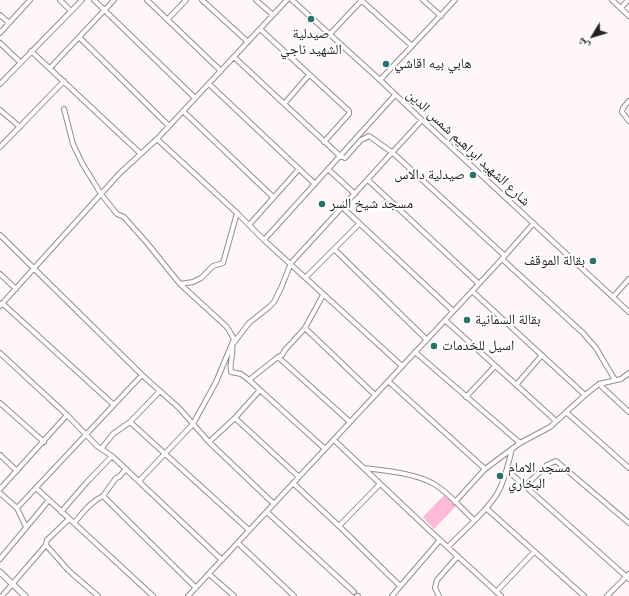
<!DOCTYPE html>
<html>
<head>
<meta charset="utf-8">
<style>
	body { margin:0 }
	#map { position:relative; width:629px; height:596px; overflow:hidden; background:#fef6f9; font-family:"Fira Sans Condensed","Noto Naskh Arabic",sans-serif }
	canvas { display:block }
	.north { position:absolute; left:573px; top:16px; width:40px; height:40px; -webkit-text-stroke:3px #fff; paint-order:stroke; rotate:232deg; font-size:11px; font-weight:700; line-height:16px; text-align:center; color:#221f20 }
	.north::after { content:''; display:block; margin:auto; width:14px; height:18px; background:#221f20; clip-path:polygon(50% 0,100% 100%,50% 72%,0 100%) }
</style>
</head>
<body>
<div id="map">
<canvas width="629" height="596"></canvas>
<div class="north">ش</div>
</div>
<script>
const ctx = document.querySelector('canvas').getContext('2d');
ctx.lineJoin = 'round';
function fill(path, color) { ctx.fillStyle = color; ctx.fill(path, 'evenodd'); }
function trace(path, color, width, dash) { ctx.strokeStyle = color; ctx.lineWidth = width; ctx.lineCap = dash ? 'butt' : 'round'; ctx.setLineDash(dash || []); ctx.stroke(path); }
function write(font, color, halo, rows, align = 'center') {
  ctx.font = font + ' "Fira Sans Condensed","Noto Naskh Arabic",sans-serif'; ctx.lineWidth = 4; ctx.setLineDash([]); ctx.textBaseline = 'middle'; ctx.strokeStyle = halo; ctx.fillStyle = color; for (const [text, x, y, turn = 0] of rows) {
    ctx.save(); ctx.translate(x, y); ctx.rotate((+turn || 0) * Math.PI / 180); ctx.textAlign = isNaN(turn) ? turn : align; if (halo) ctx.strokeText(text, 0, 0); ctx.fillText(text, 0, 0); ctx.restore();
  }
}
fill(new Path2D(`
	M444,495L456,506L434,529L423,517Z`), '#fdbbd5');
const minor = new Path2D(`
	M60,0L71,11
	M94,0L195,98
	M147,0L221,71
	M202,0L248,42
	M256,0L273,15
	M292,0L380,80L422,120L629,312
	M361,0L412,46
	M423,0L441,16
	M612,0L629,16
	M621,8L628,0
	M0,15L9,23
	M168,19L186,0
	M260,29L349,111V114L324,142
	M0,33L30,0
	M330,34L362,0
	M79,37L169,126
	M0,43L20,62
	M31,51L141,154
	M234,57L340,156L345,158L361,140L369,136L393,153L505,256
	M50,68L114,0
	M380,80L455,0
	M0,84L82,0
	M209,84L315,184
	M629,101L623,108L622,112L629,121
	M284,104L309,75
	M64,109L73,144L82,163L101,194L117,214L124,217L147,243L180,284L227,327L234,339L216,382L193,424L139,481
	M0,110L20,127
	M183,111L273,197
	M157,139L237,213L264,240L402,366
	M0,147L64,81
	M328,169L355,194
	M368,180L479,284
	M342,207L453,311
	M249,225L299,169
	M0,235L142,375L179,408L209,442L274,504
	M264,240L395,95
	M334,249L427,340
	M502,259L583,333L596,348L615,380
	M0,274L16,289
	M306,277L359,224
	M180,284L193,282L201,278L213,266L223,263L237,213
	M472,291L585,395
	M613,297L629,279
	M2,303L114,405
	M0,306L120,173L157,139L287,0
	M445,320L556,421
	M305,328L375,395
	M415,352L520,443L550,427L585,395L599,384L621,379L629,373
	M0,353L67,415L97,446L112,456L222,560
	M278,357L350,422
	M249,380L278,357L282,355L285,350L305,328L323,295
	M388,381L485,469
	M599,384L629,412
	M516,385L542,355
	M466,397L495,366
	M0,403L44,442
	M566,412L629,468
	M235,418L299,477
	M130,422L249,530
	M334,440L429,530L501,596
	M209,442L235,418L260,390
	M101,449L113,434L130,422L160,391
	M325,449L249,380L241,374L231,372C229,361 234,356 232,345L249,323L269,307L274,302L281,288L291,263L422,120
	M0,455L17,471
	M364,468C386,471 415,473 434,484C449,493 461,508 474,520
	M126,469L119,477L116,478L103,496L196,588
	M507,470L629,579
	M293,483L339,526L400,586
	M525,486L547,465L556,461L629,523
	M36,488L153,596
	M0,489L67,415
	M0,493L17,508L26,527
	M455,502L485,469L520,443
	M17,508L142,375
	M486,508L584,596
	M61,512L87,482L112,456
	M267,512L354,592
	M69,519L47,540L46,545L69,571L98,596
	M74,523C83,513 90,502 103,496
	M339,526L380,484
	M238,543L294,596
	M448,547C462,532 487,511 497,494C505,481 508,464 512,449
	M0,559L49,500
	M209,574L234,596
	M496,592L534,552
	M2,596L46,545
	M188,596L502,259L533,224
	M357,596H358
	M392,596L440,540
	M439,596L435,588L437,580L458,556
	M607,596L629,574`);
const tertiary = new Path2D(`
	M0,572L25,596`);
trace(minor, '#968c90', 6);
trace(tertiary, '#968c90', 7);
trace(minor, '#fff', 4);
trace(tertiary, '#fff', 5);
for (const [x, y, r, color] of [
	[311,19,4,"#29726c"],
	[386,64,4,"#29726c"],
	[473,175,4,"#29726c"],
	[322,204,4,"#29726c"],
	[593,261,4,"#29726c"],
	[467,320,4,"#29726c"],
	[434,346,4,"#29726c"],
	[500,476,4,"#29726c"]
]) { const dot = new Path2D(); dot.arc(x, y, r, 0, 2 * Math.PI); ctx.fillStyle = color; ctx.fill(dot); trace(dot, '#fff', 1.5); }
write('14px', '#221f20', '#fff', [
	["صيدلية",311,34,"center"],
	["الشهيد ناجي",311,50,"center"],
	["هابي بيه اقاشي",394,64],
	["صيدلية دالاس",465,175,"right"],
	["مسجد شيخ السر",330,204],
	["بقالة الموقف",585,261,"right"],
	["بقالة السمانية",475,320],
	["اسيل للخدمات",442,346],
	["مسجد الامام",508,468],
	["البخاري",508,484]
], 'left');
write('14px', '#221f20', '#fff', [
	["شارع الشهيد ابراهيم شمس الدين",468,148,43]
]);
</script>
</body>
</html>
